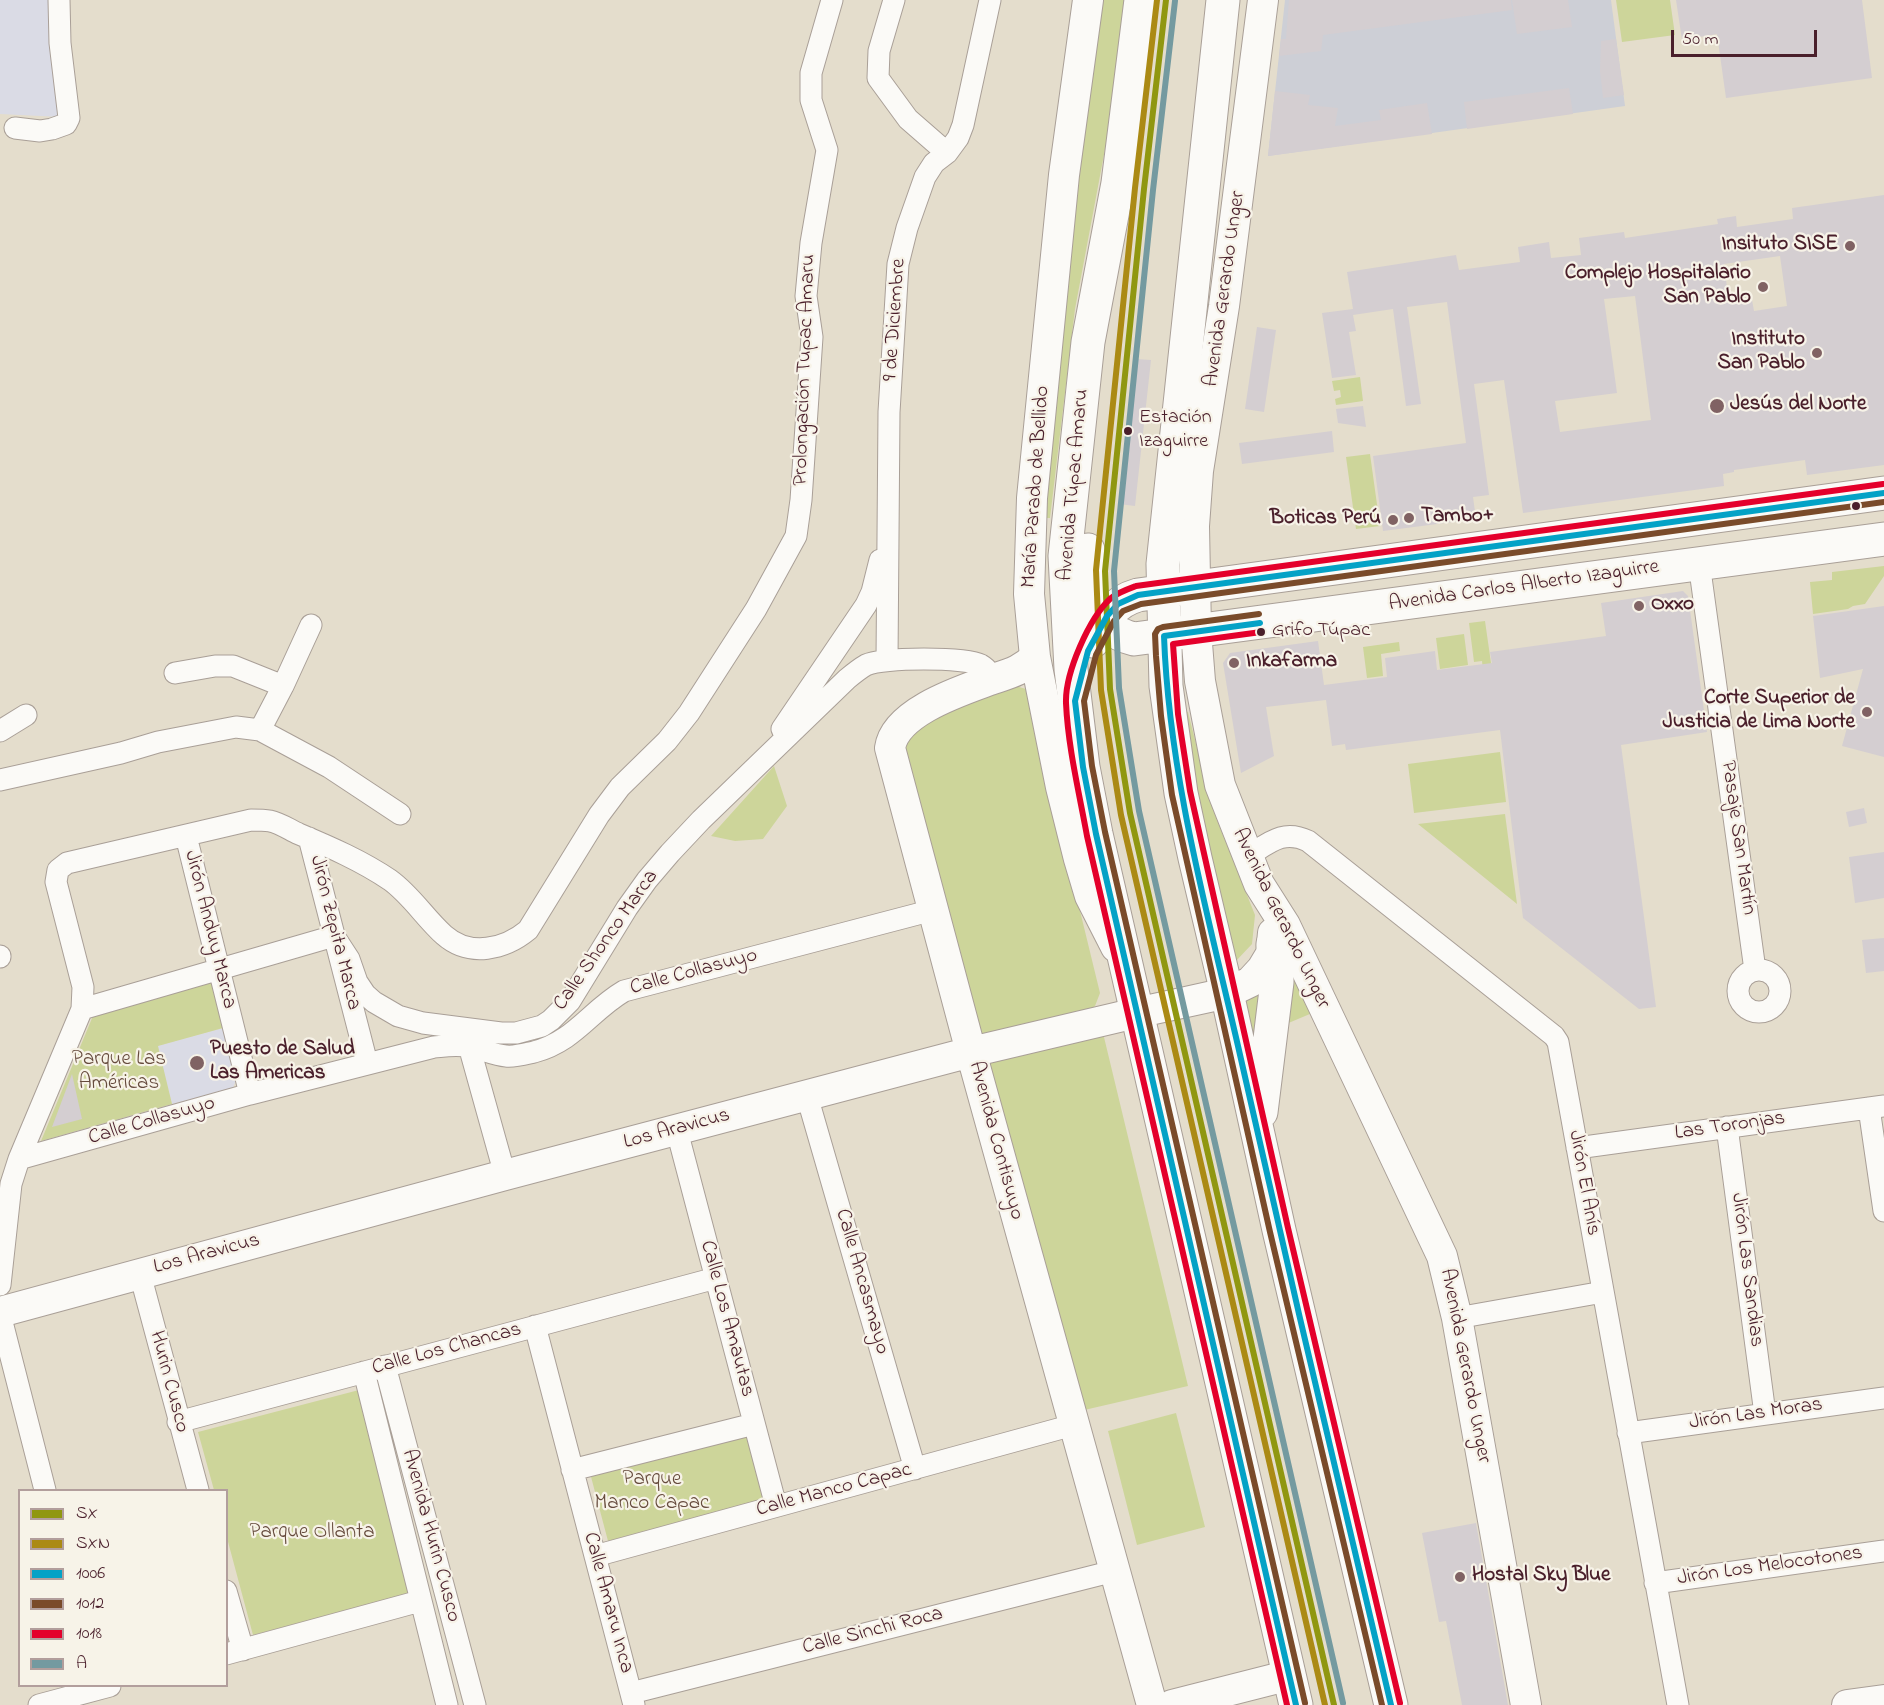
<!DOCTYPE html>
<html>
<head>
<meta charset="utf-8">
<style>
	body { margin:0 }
	#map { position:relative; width:1884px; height:1705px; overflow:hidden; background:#e4ddcc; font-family:"Indie Flower",sans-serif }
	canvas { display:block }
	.legend { position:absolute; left:18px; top:1489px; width:210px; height:198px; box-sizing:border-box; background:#f7f3e8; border:2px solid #b29e9c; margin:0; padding:8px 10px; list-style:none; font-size:18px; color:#4a1f2b }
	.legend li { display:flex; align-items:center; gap:12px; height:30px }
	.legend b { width:30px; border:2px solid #b29e9c }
	.scale { position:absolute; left:1671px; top:30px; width:146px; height:27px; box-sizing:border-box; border:3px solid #4a1f2b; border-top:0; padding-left:8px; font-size:18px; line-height:21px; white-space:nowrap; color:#4a1f2b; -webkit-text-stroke:4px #f7f3e8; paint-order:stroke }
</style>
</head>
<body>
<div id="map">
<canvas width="1884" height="1705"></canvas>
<ul class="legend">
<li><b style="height:8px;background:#909710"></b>SX</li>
<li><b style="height:8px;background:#ab8a14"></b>SXN</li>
<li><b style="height:8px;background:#04a2c6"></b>1006</li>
<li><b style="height:8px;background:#7a4b2a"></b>1012</li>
<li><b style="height:8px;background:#e4002b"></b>1018</li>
<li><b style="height:8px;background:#749aa0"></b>A</li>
</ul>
<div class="scale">50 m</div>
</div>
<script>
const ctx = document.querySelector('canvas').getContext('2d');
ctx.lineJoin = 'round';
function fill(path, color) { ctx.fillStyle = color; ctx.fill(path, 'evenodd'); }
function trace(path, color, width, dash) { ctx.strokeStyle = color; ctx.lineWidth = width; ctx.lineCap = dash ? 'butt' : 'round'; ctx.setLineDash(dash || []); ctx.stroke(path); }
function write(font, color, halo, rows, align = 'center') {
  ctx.font = font + ' "Indie Flower",sans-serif'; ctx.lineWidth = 4.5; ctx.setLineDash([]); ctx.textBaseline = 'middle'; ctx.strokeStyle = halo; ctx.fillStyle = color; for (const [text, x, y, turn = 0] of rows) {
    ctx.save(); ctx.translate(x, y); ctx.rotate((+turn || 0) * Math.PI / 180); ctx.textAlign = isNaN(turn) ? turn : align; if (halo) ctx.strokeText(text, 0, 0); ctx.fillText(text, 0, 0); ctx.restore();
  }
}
fill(new Path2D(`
	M0,0H53L61,117L0,114Z
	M223,1028L236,1080L233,1088L172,1104L157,1046Z`), '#dadbe5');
fill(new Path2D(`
	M1285,0H1611L1625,106L1268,156Z`), '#cdcfd6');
fill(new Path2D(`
	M1095,0H1133L1075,309L1050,518H1038Z
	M1616,0H1670L1675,35L1622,42Z
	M1360,377L1363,401L1336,405L1335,399L1341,397L1340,390L1334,391L1332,381Z
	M1370,454L1380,526L1356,529L1346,457Z
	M1884,566V576L1865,604L1853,606L1848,609L1813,614L1810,582L1832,580V572Z
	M1485,621L1492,670L1483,671L1482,661L1474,662L1469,623Z
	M1464,634L1468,665L1440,669L1436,638Z
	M1399,642L1400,651L1381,654L1383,676L1367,678L1363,647Z
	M1012,685L1026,689L1100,993L1095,1006L1085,1014L976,1043L901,734L926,716Z
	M1183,710L1188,712L1201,764L1217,820L1255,915L1252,944L1236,961L1229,947L1180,711Z
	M1500,752L1506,802L1414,813L1408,764Z
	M774,766L787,806L763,839L735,841L711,836Z
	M1505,814L1517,904L1418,824Z
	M1282,939L1317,1011L1279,1027Z
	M1270,973L1259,1066L1243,994Z
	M210,978L223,1028L158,1046L172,1104L41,1141L95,1011Z
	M1103,1033L1188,1386L1080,1411L984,1061Z
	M359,1390L414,1593L253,1635L227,1538L226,1490H214L198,1432Z
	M1176,1413L1205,1527L1137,1545L1108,1431Z
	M749,1431L767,1499L608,1541L590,1473Z`), '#cdd59a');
fill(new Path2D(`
	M1289,0H1511L1512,10L1323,35L1321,51L1279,56L1281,39H1286Z
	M1512,0H1568L1572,27L1517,34Z
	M1676,0H1862L1872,78L1726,98L1717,34L1682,40Z
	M1616,39L1624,95L1603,98L1600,71L1601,41Z
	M1569,88L1573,114L1467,129L1464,102Z
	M1275,91L1310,95L1308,105L1338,108L1335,126L1381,120L1379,110L1427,103L1432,134L1268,156Z
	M1884,195V465L1807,475L1805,460L1734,470V472L1723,474L1724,486L1523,513L1504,380L1474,384L1489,495L1473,497L1476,519L1383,531L1373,456L1466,443L1447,302L1407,307L1421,404L1406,406L1393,309L1353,315L1356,331L1349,332L1356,375L1332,378L1322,313L1353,309L1347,272L1456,255L1459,270L1520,262L1518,247L1549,242L1551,258L1581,255L1579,238L1624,232L1625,238L1718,224L1717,219L1736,216L1737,227L1793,219L1792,208ZM1780,256L1787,306L1754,311L1752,300L1729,303L1724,264ZM1635,296L1651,420L1560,432L1555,401L1617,393L1604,299Z
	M1257,327L1276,330L1264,412L1245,409Z
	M1136,359L1151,360L1135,506L1119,504Z
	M1363,406L1366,427L1338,423L1336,409Z
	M1332,431L1334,452L1242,464L1239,443Z
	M1683,591L1688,596L1707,732L1621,745L1656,1007L1639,1009L1523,918L1500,730L1346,750L1345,744L1332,746L1326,700L1266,707L1274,756L1241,773L1223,663L1230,653L1318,641L1324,685L1387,677L1385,658L1435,651L1437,670L1492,663L1490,652L1606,636L1601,603Z
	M1884,606V757L1842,746L1863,669L1820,678L1813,616Z
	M1864,808L1867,823L1849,827L1846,812Z
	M1884,852V898L1855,903L1849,857Z
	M1884,938V971L1866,973L1862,940Z
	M72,1074L82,1119L52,1127Z
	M1476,1523L1508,1705H1462L1446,1621L1439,1622L1422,1533Z`), '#d4ced1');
const street = new Path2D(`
	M894,0L879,51L878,78L908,119L947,153
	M15,128L40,131L52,129L66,124L69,118L60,43L59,0
	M1699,563L1755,970
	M887,660L889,412L898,264L907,228L925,177L934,163L947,153L958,138L963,125L990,0
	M175,673L215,666H233L283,686
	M782,729L866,605L872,592L880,560
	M260,730L283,686L311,625
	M0,731L26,715
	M0,780L121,753L158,742L236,727L260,730L329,767L400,814
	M186,836L250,1094
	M309,838L367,1063
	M1248,856C1269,843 1283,829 1308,841L1554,1036L1558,1042L1678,1705
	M0,956V957
	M1738 991a21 21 0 1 1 42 0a21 21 0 1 1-42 0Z
	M82,1009L334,936L349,959L357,982L365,994L374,1002L398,1016L423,1023L501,1033H516L542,1026L551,1020L570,1001L627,908L647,880L670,853L701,820L847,679C853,674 859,669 866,665C883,657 965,657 981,665C988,669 989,673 991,680
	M469,1046L505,1175
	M807,1096L915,1469
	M1869,1108L1884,1211
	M1727,1127L1765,1414
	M677,1131L776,1506
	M1577,1148L1884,1106
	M19,1159L250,1094L434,1047C446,1046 458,1044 471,1047C482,1049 494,1055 506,1056C515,1057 525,1054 534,1052C575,1041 590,1011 624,991L933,910
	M140,1274L198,1490
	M0,1285L11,1184L19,1159L82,1009L83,987L56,882L58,870L67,863L251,820C257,820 264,820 270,821C280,823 290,830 299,834C330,847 362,861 390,880C411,895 425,918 444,935C470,958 505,949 528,930L599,815L620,787L667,741L689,713L756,609L796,536L801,500L812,337L806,296L811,243L827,150L811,100V73L832,0
	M0,1314L45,1490
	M1457,1318L1603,1292
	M535,1326L634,1705
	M385,1366L475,1705
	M364,1372L447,1705
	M178,1422L716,1278
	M1628,1433L1884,1398
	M572,1470L754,1424
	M595,1556L1073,1425
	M1655,1583L1884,1551
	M226,1591L243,1650
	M226,1654L420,1601
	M631,1693L1114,1571
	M39,1705L110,1686`);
const secondary = new Path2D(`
	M1088,0L1064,175L1032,498L1029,594L1035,657L1061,787L1079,859L1090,896L1116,947
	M1263,0L1224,306L1198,471L1194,526L1196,631L1200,681L1220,785L1259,884L1285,925L1442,1256L1457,1318L1526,1705
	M1035,657C1022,671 1008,674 990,680C960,691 895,712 890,748L971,1052L1152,1705
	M0,1312L505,1175L971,1052L1136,1013L1227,993L1250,982L1262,969L1271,954L1273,933
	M1172,1705L1290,1675
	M1847,1705L1884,1700`);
const primary = new Path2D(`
	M1141,0L1118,183L1088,342L1065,556L1071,669L1083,767L1096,834L1296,1705
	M1223,0L1163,564L1166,686L1181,793L1195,858L1227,993L1279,1230L1391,1705
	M1088,550C1085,589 1089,628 1134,639L1884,539
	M1093,641C1104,619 1113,602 1138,595L1884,493
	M1261,1112L1277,982V965L1273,944`);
trace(street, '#a99f97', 23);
trace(secondary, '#a99f97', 32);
trace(primary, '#a99f97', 35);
trace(street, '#fbfaf7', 21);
trace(secondary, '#fbfaf7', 30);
trace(primary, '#fbfaf7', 33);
trace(new Path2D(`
	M1166,0L1144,189L1105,571L1110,689L1130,813L1334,1705`), '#909710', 6);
trace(new Path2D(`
	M1157,0L1135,188L1096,570L1101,690L1121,815L1325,1705`), '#ab8a14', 6);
trace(new Path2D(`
	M1260,623L1164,636C1169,775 1207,911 1238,1046C1287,1266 1339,1486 1391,1705
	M1296,1705L1096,834L1083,767L1075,701L1088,651L1107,616L1118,604L1138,595L1884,493`), '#04a2c6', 6);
trace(new Path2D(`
	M1259,614L1163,627L1158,629L1155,634L1156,656L1161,716L1172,795L1270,1232L1382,1705
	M1305,1703L1105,832L1092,766L1084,701L1096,655L1114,621L1123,611L1141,604L1884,502`), '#7a4b2a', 6);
trace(new Path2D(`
	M1261,632L1173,644L1178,714L1190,791L1288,1228L1400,1703
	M1287,1705L1087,836C1079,792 1068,747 1066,703C1065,673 1089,618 1111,598C1117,593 1128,589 1136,586L1883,484`), '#e4002b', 6);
trace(new Path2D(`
	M1175,1L1153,190L1114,571L1119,688L1139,811L1343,1703`), '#749aa0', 6);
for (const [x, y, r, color] of [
	[1850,246,6,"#806263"],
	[1763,287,6,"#806263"],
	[1817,353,6,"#806263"],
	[1717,406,8,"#806263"],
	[1128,431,5,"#4a1f2b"],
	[1856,506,5,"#4a1f2b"],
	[1409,518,6,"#806263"],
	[1393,520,6,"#806263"],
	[1639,606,6,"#806263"],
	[1261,632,5,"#4a1f2b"],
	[1234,663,6,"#806263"],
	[1867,712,6,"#806263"],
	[197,1063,8,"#806263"],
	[1460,1577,6,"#806263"]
]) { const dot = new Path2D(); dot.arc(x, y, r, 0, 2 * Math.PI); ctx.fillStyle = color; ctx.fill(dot); trace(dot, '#f7f3e8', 2); }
write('20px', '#4a1f2b', '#f7f3e8', [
	["Estación",1139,419],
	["Izaguirre",1139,443],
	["Grifo Túpac",1272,632]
], 'left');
write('bold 21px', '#4a1f2b', '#f7f3e8', [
	["Insituto SISE",1838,246,"right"],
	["Complejo Hospitalario",1751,275,"right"],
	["San Pablo",1751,299,"right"],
	["Instituto",1805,341,"right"],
	["San Pablo",1805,365,"right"],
	["Jesús del Norte",1730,406],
	["Tambo+",1421,518],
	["Boticas Perú",1381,520,"right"],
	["Oxxo",1651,606],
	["Inkafarma",1246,663],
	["Corte Superior de",1855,700,"right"],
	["Justicia de Lima Norte",1855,724,"right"],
	["Puesto de Salud",210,1051],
	["Las Americas",210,1075],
	["Hostal Sky Blue",1472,1577]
], 'left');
write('21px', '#4a1f2b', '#f7f3e8', [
	["Avenida Gerardo Unger",1226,289,-82],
	["9 de Diciembre",896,320,-86],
	["Prolongación Tupac Amaru",806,370,-88],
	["Avenida Túpac Amaru",1075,485,-85],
	["María Parado de Bellido",1037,487,-86],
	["Avenida Carlos Alberto Izaguirre",1524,587,-8],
	["Pasaje San Martín",1737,838,82],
	["Avenida Gerardo Unger",1280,919,64],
	["Jirón Anduy Marca",209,930,76],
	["Jirón Zepita Marca",334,933,76],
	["Calle Shonco Marca",607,941,-55],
	["Calle Collasuyo",694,973,-15],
	["Calle Collasuyo",152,1122,-16],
	["Las Toronjas",1730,1127,-8],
	["Los Aravicus",677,1130,-15],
	["Avenida Contisuyo",995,1141,75],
	["Jirón El Anís",1583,1183,80],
	["Los Aravicus",207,1255,-15],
	["Jirón Las Sandias",1746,1270,83],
	["Calle Ancasmayo",861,1282,74],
	["Calle Los Amautas",726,1319,75],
	["Calle Los Chancas",447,1350,-15],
	["Avenida Gerardo Unger",1464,1366,79],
	["Hurin Cusco",168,1382,75],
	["Jirón Las Moras",1756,1415,-8],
	["Calle Manco Capac",834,1491,-15],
	["Avenida Hurin Cusco",430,1536,75],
	["Jirón Los Melocotones",1770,1567,-8],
	["Calle Amaru Inca",607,1603,75],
	["Calle Sinchi Roca",873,1632,-14]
]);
write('21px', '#664b3d', '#f7f3e8', [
	["Parque Las",119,1061],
	["Américas",119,1085],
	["Parque",652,1481],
	["Manco Capac",652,1505],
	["Parque Ollanta",312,1534]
]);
</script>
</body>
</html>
